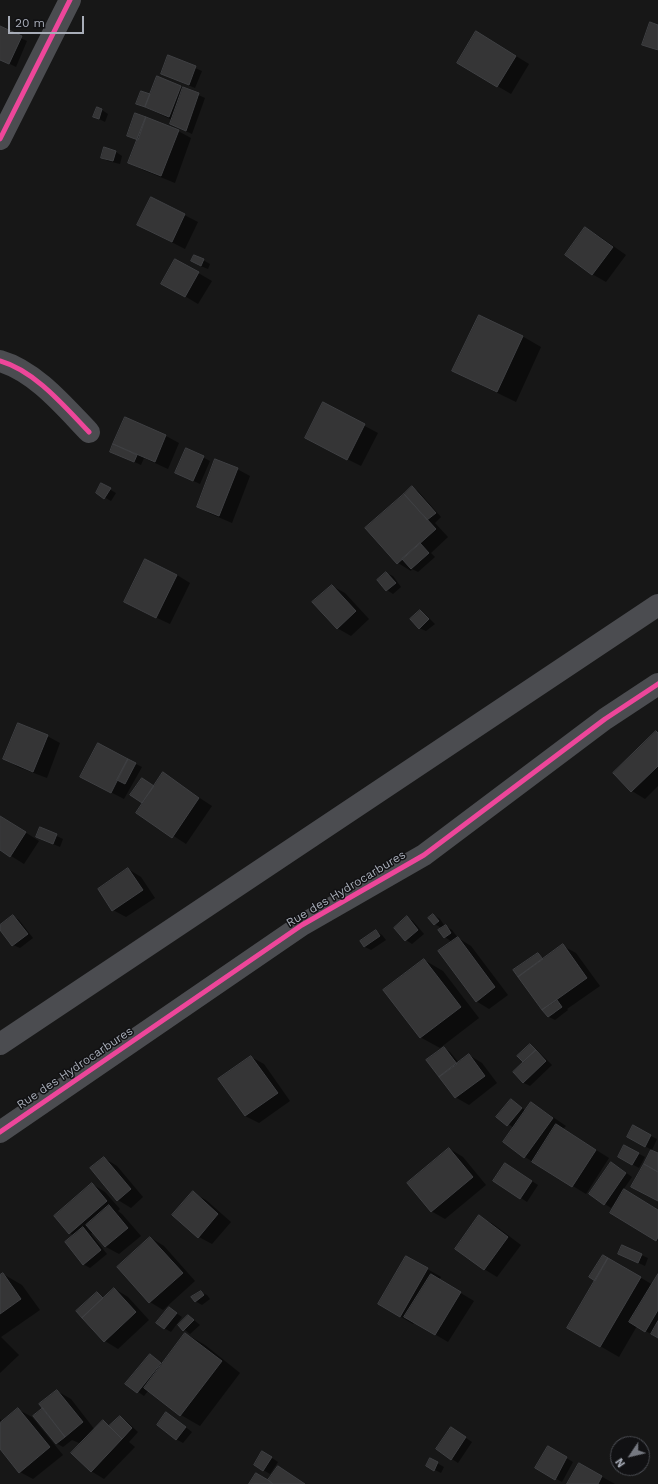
<!DOCTYPE html>
<html>
<head>
<meta charset="utf-8">
<style>
	body { margin:0 }
	#map { position:relative; width:658px; height:1484px; overflow:hidden; background:#171717; font-family:"Work Sans",sans-serif }
	canvas { display:block }
	.north { position:absolute; left:610px; top:1436px; width:40px; height:40px; box-sizing:border-box; background:#111113; border:1px solid #4d4f55; border-radius:50%; rotate:235deg; font-size:11px; font-weight:700; line-height:16px; text-align:center; color:#a8adb8 }
	.north::after { content:''; display:block; margin:auto; width:14px; height:18px; background:#757880; clip-path:polygon(50% 0,100% 100%,50% 72%,0 100%) }
	.scale { position:absolute; left:8px; top:16px; width:76px; height:18px; box-sizing:border-box; border:2px solid #a8adb8; border-top:0; padding-left:5px; font-size:12px; line-height:14px; white-space:nowrap; color:#a8adb8; -webkit-text-stroke:3px #111113; paint-order:stroke }
</style>
</head>
<body>
<div id="map">
<canvas width="658" height="1484"></canvas>
<div class="north">N</div>
<div class="scale">20 m</div>
</div>
<script>
const ctx = document.querySelector('canvas').getContext('2d');
ctx.lineJoin = 'round';
function fill(path, color) { ctx.fillStyle = color; ctx.fill(path, 'evenodd'); }
function trace(path, color, width, dash) { ctx.strokeStyle = color; ctx.lineWidth = width; ctx.lineCap = dash ? 'butt' : 'round'; ctx.setLineDash(dash || []); ctx.stroke(path); }
function write(font, color, halo, rows, align = 'center') {
  ctx.font = font + ' "Work Sans",sans-serif'; ctx.lineWidth = 3; ctx.setLineDash([]); ctx.textBaseline = 'middle'; ctx.strokeStyle = halo; ctx.fillStyle = color; for (const [text, x, y, turn = 0] of rows) {
    ctx.save(); ctx.translate(x, y); ctx.rotate((+turn || 0) * Math.PI / 180); ctx.textAlign = isNaN(turn) ? turn : align; if (halo) ctx.strokeText(text, 0, 0); ctx.fillText(text, 0, 0); ctx.restore();
  }
}
fill(new Path2D(`
	M658,26V51L643,44Z
	M0,29L27,41L16,67L0,59Z
	M490,40L529,64L511,94L458,63Z
	M169,57L202,71L195,88L162,74Z
	M181,87L205,98L192,134L171,124L172,120L137,103L141,92L151,95Z
	M102,110L108,114L105,122L95,117Z
	M178,131L191,138L175,183L143,170L130,163L138,140L128,135Z
	M105,149L116,152L122,156L120,164L108,161L102,158Z
	M151,198L198,222L185,249L138,225Z
	M586,228L599,236L626,255L606,282L592,274L566,255Z
	M176,260L212,281L198,304L163,283Z
	M203,260L210,264L208,269L198,265Z
	M522,336L541,347L516,402L473,381L454,371Z
	M323,404L378,433L361,466L319,445Z
	M125,418L166,436L179,443L168,469L144,458L141,465L111,451Z
	M187,449L210,461L200,484L183,476Z
	M237,469L250,476L232,523L211,514L198,507Z
	M102,485L116,493L111,501L97,493Z
	M412,487L418,491L441,517L435,523L448,537L431,553L435,557L418,572L412,569L411,571L398,563Z
	M386,573L393,576L401,587L393,594L387,590Z
	M177,575L190,583L170,624L138,609Z
	M332,586L345,593L369,619L351,636L337,628Z
	M420,611L426,615L435,624L426,631L419,628Z
	M658,733V786L645,799L632,791L614,773Z
	M47,736L60,743L47,778L18,767L5,759Z
	M128,760L142,767L124,799L95,784Z
	M163,774L212,806L186,844L137,812L144,803L131,794L155,787Z
	M0,816L39,841L24,864L0,849Z
	M40,828L63,839L60,847L37,837Z
	M128,869L141,877L155,898L126,917L113,910Z
	M434,915L440,919L444,925L452,930L458,938L471,946L508,995L489,1009L476,1001L452,942L445,937L443,929L435,924Z
	M13,916L19,920L33,938L20,948L13,945L0,928V926Z
	M407,918L413,921L424,934L412,944L406,940L395,928Z
	M376,931L382,935L386,940L371,950L365,947L361,942Z
	M563,946L576,953L600,986L567,1009L568,1010L555,1020L549,1017L555,1013L554,1011L548,1016L519,976L538,954L545,959Z
	M424,960L443,971L479,1018L440,1048L420,1037Z
	M530,1045L536,1049L552,1065L530,1086L524,1083L514,1072L524,1062L518,1056Z
	M444,1048L450,1052L459,1063L469,1055L482,1063L497,1083L469,1105L455,1097Z
	M251,1057L264,1064L290,1101L259,1123L245,1116Z
	M511,1100L526,1111L531,1103L544,1111L566,1126L563,1129L609,1158L586,1194L525,1157L504,1142L514,1128L498,1117Z
	M633,1127L657,1139L652,1150L635,1141Z
	M624,1146L645,1157L639,1168L619,1157Z
	M450,1149L463,1157L486,1185L445,1219L431,1211Z
	M104,1158L117,1166L143,1197L131,1208L118,1200Z
	M618,1167L632,1177L623,1190L658,1211V1241L611,1212L617,1202L616,1201L611,1208L590,1194Z
	M512,1168L538,1185L527,1202L521,1198Z
	M92,1184L105,1192L120,1209L118,1211L122,1214L141,1236L119,1254L106,1247L93,1232L91,1234L107,1254L90,1268L83,1264L74,1236L70,1233L55,1216Z
	M193,1193L206,1200L231,1222L212,1244L199,1237Z
	M480,1217L493,1224L521,1245L497,1277L484,1269Z
	M151,1238L164,1246L195,1281L163,1310L150,1302Z
	M641,1255L648,1258L645,1266L626,1257Z
	M407,1257L441,1277L439,1280L474,1301L448,1342L414,1322L413,1324L379,1304Z
	M628,1270L653,1285L658,1276V1338L637,1326L619,1357L600,1346Z
	M3,1274L22,1285L40,1310L1,1337L19,1355L0,1373V1276Z
	M115,1289L128,1297L149,1320L118,1349L105,1341L83,1317L97,1293L105,1298Z
	M201,1292L207,1295L210,1299L202,1305L195,1301Z
	M170,1309L182,1317L171,1332L164,1328Z
	M189,1316L200,1325L190,1334L179,1325Z
	M186,1334L205,1345L240,1373L200,1426L181,1415L148,1391L144,1396L127,1384L150,1355L163,1364Z
	M57,1391L71,1399L95,1430L103,1422L111,1426L120,1417L126,1421L138,1432L129,1442L135,1447L104,1479L91,1471L85,1438L79,1443L72,1440L63,1447L56,1443L44,1409Z
	M19,1410L32,1417L63,1455L33,1479L20,1472L0,1447V1419L3,1422Z
	M167,1413L192,1432L183,1443L176,1439Z
	M457,1432L472,1442L458,1463L437,1449Z
	M548,1447L573,1462L562,1482L537,1468Z
	M269,1456L278,1462L270,1474L255,1465Z
	M430,1459L444,1467L441,1473L427,1466Z
	M579,1464L615,1484H568Z`), '#0007');
const building = new Path2D(`
	M650,22L658,25V50L642,45Z
	M0,26L22,36L9,64L0,60Z
	M476,31L516,56L497,87L457,63Z
	M168,55L196,66L189,85L161,74Z
	M157,76L181,86L169,117L145,107Z
	M183,87L199,93L186,131L170,124Z
	M141,91L150,94L145,107L136,104Z
	M97,107L102,109L99,119L93,117Z
	M135,113L146,117L138,140L127,136Z
	M146,117L179,130L161,176L128,163Z
	M104,147L116,151L113,161L101,158Z
	M151,197L185,214L172,242L137,225Z
	M585,227L613,247L592,275L565,255Z
	M194,255L204,259L201,266L191,261Z
	M175,259L199,272L185,297L161,284Z
	M479,315L523,336L497,392L452,371Z
	M323,402L365,424L347,460L305,438Z
	M125,417L166,435L155,462L113,444Z
	M113,444L137,455L134,462L110,452Z
	M186,448L204,456L193,481L175,473Z
	M215,459L238,468L219,516L197,507Z
	M101,483L111,488L104,499L96,493Z
	M412,486L436,513L427,520L404,494Z
	M404,494L436,529L397,564L365,528Z
	M420,543L429,553L411,569L402,559Z
	M145,559L177,575L156,618L124,602Z
	M386,572L396,583L386,591L377,580Z
	M332,585L356,611L337,629L312,602Z
	M420,610L429,619L419,629L410,619Z
	M18,723L48,735L33,772L3,759Z
	M656,731L658,733V766L631,792L613,773Z
	M98,743L128,759L111,793L80,777Z
	M128,759L136,763L125,784L117,780Z
	M163,772L199,798L172,838L136,813Z
	M142,778L154,786L142,803L130,795Z
	M0,816L26,832L10,857L0,850Z
	M40,827L57,834L53,844L36,837Z
	M128,868L143,890L112,911L98,889Z
	M433,914L439,921L434,925L428,918Z
	M13,915L28,934L12,946L0,930V925Z
	M407,916L418,930L405,941L394,928Z
	M446,925L451,933L444,938L438,930Z
	M376,930L380,936L364,947L360,941Z
	M458,937L495,987L476,1002L438,951Z
	M563,944L587,978L542,1010L518,977Z
	M538,953L543,959L518,977L513,970Z
	M424,959L461,1007L420,1038L383,990Z
	M557,1000L562,1007L548,1017L542,1010Z
	M530,1044L536,1050L523,1062L517,1056Z
	M444,1047L457,1064L439,1077L426,1060Z
	M536,1050L546,1061L523,1083L513,1072Z
	M469,1054L485,1076L455,1098L439,1077Z
	M251,1056L278,1093L245,1116L218,1079Z
	M511,1099L522,1108L507,1126L496,1117Z
	M531,1102L553,1118L524,1158L503,1142Z
	M556,1124L596,1150L572,1187L532,1162Z
	M633,1125L651,1135L645,1147L627,1137Z
	M624,1145L639,1153L632,1165L618,1157Z
	M449,1148L473,1177L431,1212L407,1183Z
	M651,1150L658,1153V1172L644,1164Z
	M104,1157L131,1189L117,1201L90,1168Z
	M611,1162L626,1173L604,1205L589,1194Z
	M505,1163L532,1181L520,1199L493,1181Z
	M644,1164L658,1172V1201L631,1187Z
	M92,1183L107,1201L69,1234L54,1216Z
	M624,1189L658,1210V1237L656,1241L610,1213Z
	M193,1191L218,1214L198,1238L172,1215Z
	M109,1205L128,1228L105,1247L86,1225Z
	M479,1215L508,1237L484,1270L455,1249Z
	M83,1227L101,1250L83,1265L65,1242Z
	M150,1237L183,1273L149,1303L117,1267Z
	M622,1245L642,1254L638,1263L618,1254Z
	M603,1255L608,1258L595,1281L589,1277Z
	M406,1256L428,1268L400,1317L378,1304Z
	M608,1258L641,1277L600,1347L567,1328Z
	M3,1273L21,1299L0,1314V1275Z
	M431,1274L461,1292L435,1335L404,1317Z
	M658,1274V1310L645,1332L629,1322Z
	M114,1288L136,1312L104,1342L82,1318Z
	M201,1291L204,1295L195,1302L191,1297Z
	M97,1292L103,1298L82,1318L76,1311Z
	M169,1307L177,1313L164,1329L156,1323Z
	M188,1315L194,1320L183,1331L178,1325Z
	M658,1321V1338L651,1334Z
	M185,1333L222,1361L180,1416L144,1388Z
	M150,1354L161,1363L137,1393L125,1384Z
	M57,1390L83,1422L65,1437L39,1404Z
	M18,1408L50,1447L19,1473L0,1449V1423Z
	M43,1408L65,1437L56,1444L33,1416Z
	M166,1412L186,1427L176,1440L157,1425Z
	M120,1416L132,1428L122,1439L109,1426Z
	M103,1420L122,1439L91,1472L71,1453Z
	M451,1427L466,1437L451,1460L436,1449Z
	M548,1446L567,1457L555,1480L535,1468Z
	M262,1451L272,1457L263,1471L254,1465Z
	M430,1458L438,1462L434,1471L426,1466Z
	M579,1463L602,1476L598,1484H567Z
	M278,1466L305,1484H273L268,1480Z
	M256,1473L268,1480L273,1484H249Z`);
fill(building, '#353536');
trace(building, '#3f4043', 1);
trace(new Path2D(`
	M0,139L70,0
	M0,361C35,371 64,406 89,432
	M0,1044L658,605
	M0,1132L302,925L424,855L605,719L658,684`), '#4b4c50', 22);
trace(new Path2D(`
	M0,139L70,0
	M0,361C35,371 64,406 89,432
	M0,1132L302,925L424,855L605,719L658,684`), '#ed469a', 5);
write('12px', '#a8adb8', '#111113', [
	["Rue des Hydrocarbures",346,889,-31],
	["Rue des Hydrocarbures",75,1068,-34]
]);
</script>
</body>
</html>
